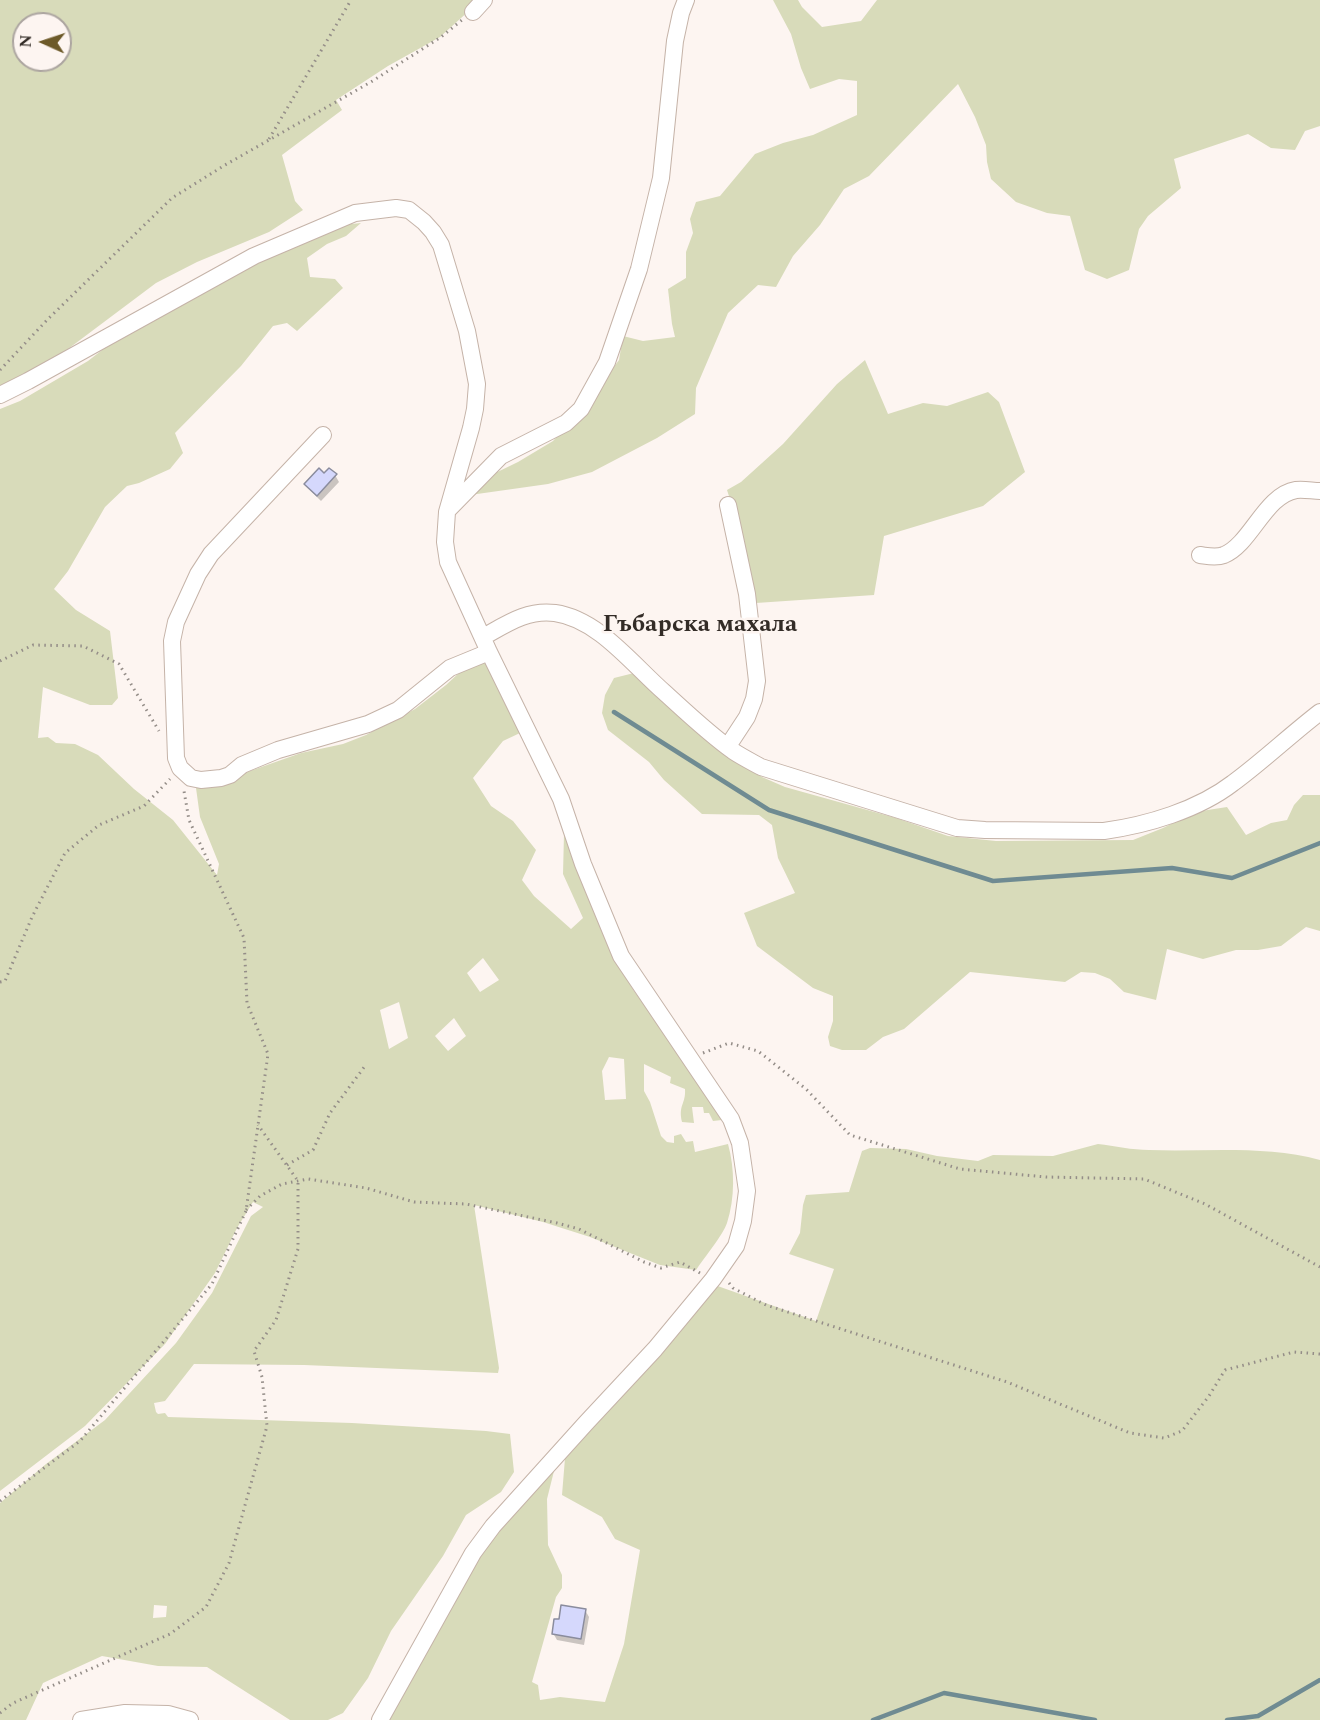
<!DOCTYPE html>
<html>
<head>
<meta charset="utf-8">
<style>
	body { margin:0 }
	#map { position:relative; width:1320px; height:1720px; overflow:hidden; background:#fdf5f1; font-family:Spectral,serif }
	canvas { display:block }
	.north { position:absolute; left:12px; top:12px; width:60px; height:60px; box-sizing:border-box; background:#fdf5f1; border:2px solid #aca5a0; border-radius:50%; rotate:273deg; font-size:16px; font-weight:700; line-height:24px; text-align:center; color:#332c27 }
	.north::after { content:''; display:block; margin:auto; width:21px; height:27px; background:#6d5a29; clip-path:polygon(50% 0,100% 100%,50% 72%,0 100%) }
</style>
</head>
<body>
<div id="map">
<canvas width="1320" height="1720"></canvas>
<div class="north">N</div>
</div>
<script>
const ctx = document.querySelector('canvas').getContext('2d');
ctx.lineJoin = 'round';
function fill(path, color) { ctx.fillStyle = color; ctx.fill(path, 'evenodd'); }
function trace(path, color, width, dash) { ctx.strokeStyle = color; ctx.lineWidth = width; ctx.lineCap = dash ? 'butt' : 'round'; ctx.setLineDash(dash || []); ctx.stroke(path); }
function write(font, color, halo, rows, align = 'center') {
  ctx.font = font + ' Spectral,serif'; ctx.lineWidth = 5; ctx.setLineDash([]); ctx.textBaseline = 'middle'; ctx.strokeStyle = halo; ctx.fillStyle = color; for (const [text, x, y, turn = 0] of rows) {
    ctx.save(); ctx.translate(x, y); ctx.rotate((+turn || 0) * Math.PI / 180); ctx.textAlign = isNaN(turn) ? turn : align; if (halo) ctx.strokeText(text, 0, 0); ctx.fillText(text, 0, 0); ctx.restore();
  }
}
fill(new Path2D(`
	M0,0H481L440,37L388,66L336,100L342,110L282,155L295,201L303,210L269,232L197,262L156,283L52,361L0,387ZM24,24H60V60H24Z
	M773,0H798L802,7L822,27L861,21L877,0H1320V126L1305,131L1295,150L1271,148L1248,134L1174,159L1181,188L1148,216L1139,229L1129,270L1107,279L1085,270L1070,216L1047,213L1016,202L991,179L987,162L986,145L975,117L958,84L869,176L844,189L820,225L793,256L776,287L758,285L728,313L696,388L695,414L657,438L592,472L548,484L470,495L487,477L518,462L553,441L579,413L619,360L623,336L643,341L675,337L672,324L668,289L686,278V252L693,233L690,219L696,202L720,196L755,154L783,143L813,135L857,115V81L839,79L810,89L801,68L791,34Z
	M361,223L346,236L327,244L307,258L310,277L335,279L343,288L297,331L287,323L273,326L241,366L175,433L183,453L170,469L139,483L127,486L105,507L68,571L54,589L76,610L110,631L118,698L112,705H90L43,687L38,738L48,737L56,743L75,744L98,755L134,789L173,820L217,875L219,864L200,817L196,788L233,777L301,753L343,744L366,735L415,709L446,685L475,658L484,653L520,733L503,741L473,778L491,806L513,821L536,850L522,880L534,896L571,929L583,918L563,874L564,834L596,904L610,951L634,991L686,1061L722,1120L713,1121L709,1113H704L703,1107H692L694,1123L682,1122C678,1105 686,1104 685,1089L670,1083L671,1077L644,1064V1091L650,1102L661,1136L667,1142L674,1143V1136L681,1134L686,1142L693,1141L695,1152L728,1144C735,1169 735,1198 727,1223C723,1235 704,1258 696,1270L660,1265L590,1237L543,1222L474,1205L499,1368L498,1373L304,1365L194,1364L165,1401L154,1403L156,1412L158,1414L165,1413L168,1417L352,1423L486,1431L510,1434L514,1472L501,1492L466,1515L443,1556L391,1631L368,1678L343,1713L328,1720H290L207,1667L158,1666L102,1656L43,1683L26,1720H0V1503L46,1464L105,1420L176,1343L212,1293L251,1216L263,1207L253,1202L237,1228L215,1273L165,1344L85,1426L0,1491V409L20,401L88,361L151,312L332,226ZM483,958L499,980L480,992L467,973ZM399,1002L408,1038L389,1049L380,1010ZM454,1018L466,1036L448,1051L435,1036ZM609,1057L624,1059L626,1099L605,1100L602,1071ZM154,1605L167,1606L166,1617L153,1618Z
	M865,360L888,414L923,403L947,406L988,392L999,402L1025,472L983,506L884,536L874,595L756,603L746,549L727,490L741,482L783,444L837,384Z
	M634,673L762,777L785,787L896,818L948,836L996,841L1133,840L1163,828L1195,812L1227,807L1246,835L1271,823L1287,820L1294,805L1303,795H1320V931L1306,927L1281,946L1258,950H1236L1203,959L1167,949L1156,1000L1124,992L1110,979L1095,973L1081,972L1065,982L970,972L904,1029L883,1037L866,1050H842L830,1046L828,1037L833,1021V996L813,988L757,946L744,913L795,893L778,858L772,825L759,815L702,814L664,780L649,762L608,730L602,713L605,695L614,678Z
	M1098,1144C1115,1146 1132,1150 1149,1150C1206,1152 1265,1145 1320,1160V1720H385L482,1545L558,1455L547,1499L548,1545L562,1575V1588L556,1597L532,1682L538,1685L540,1700L560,1697L605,1702L624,1644L640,1550L615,1539L602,1517L562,1495L566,1446L712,1284L816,1321L834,1269L789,1254L800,1233L803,1205L806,1195L849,1192L862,1151L870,1148L906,1149L937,1156L978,1161L993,1155L1053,1156Z`), '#d8dbba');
fill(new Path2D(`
	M324,475H335L339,482L321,501L310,490L306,484Z
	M585,1610L589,1617L584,1645L557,1640L553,1633Z`), '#0003');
trace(new Path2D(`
	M614,712L769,810L993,881L1172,868L1232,878L1320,843
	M873,1720L944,1693L1095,1720
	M1227,1720L1258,1716L1320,1680`), '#6f8b92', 4.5);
const building = new Path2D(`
	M319,468L324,473L329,468L337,474L317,496L304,484Z
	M561,1605L586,1609L581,1639L552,1634L554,1619H559Z`);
fill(building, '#d5d8fc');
trace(building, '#8a8c9d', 1.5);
const minor = new Path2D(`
	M473,12L484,0
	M0,395L28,381L254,256L355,213L396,208L409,210L424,222L433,232L441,245L467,331L477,384L475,409L471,428L447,512L445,542L448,562L489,652L561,799L583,864L621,956L731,1119L740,1143L747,1191L743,1221L736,1246L713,1279L655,1349L586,1423L493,1526L473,1553L380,1720
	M323,435L211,554L198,574L176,622L172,641L176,758L180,768L191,778L201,780L221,778L230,775L242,765L278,750L368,724L398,710L450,668L489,652
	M728,505L747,594L757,681L754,699L747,717L728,746
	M449,509L501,456L566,423L581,409L607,362L639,269L661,178L675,41L681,13L686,0
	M1200,555C1208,556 1216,558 1224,555C1251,544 1265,495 1296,490C1304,489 1313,491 1320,491
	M483,637C505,625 527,609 555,613C598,619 632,664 664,692C686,712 709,734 733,751C742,757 752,762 761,767L957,828L985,830L1104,831C1147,825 1198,810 1233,783C1263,761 1290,735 1320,712
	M81,1720L125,1713L168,1714L190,1720`);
trace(minor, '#c5b3a8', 18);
trace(new Path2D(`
	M269,139L351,0
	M0,370L47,320L172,198L225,165L371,82L441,37L462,20
	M0,661L33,645L83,646L119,664L159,731
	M0,982L5,981L32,917L65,853L99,825L144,806L170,779
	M703,1053L729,1043L758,1051L806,1089L850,1135L960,1169L1046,1177L1144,1179L1205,1204L1320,1267
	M287,1165L313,1150L330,1113L365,1066
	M246,1210L260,1196L282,1184L308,1179L366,1188L414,1202L466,1204L557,1223L579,1229L644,1262L661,1268L680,1262L700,1273
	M729,1283L733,1288L766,1305L1007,1382L1130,1433L1164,1438L1182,1431L1209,1396L1225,1370L1294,1352L1320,1354
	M0,1501L80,1441L212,1284L246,1211L268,1054L247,1003L244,938L189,820L184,791
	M0,1713L13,1703L170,1634L206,1607L229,1563L267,1426L262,1377L254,1351L276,1320L298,1249V1181L258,1125`), '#948d88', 3, [1.5, 4.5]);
trace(minor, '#fff', 16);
write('bold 24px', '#332c27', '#fdf5f1', [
	["Гъбарска махала",700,626]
]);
</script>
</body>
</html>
